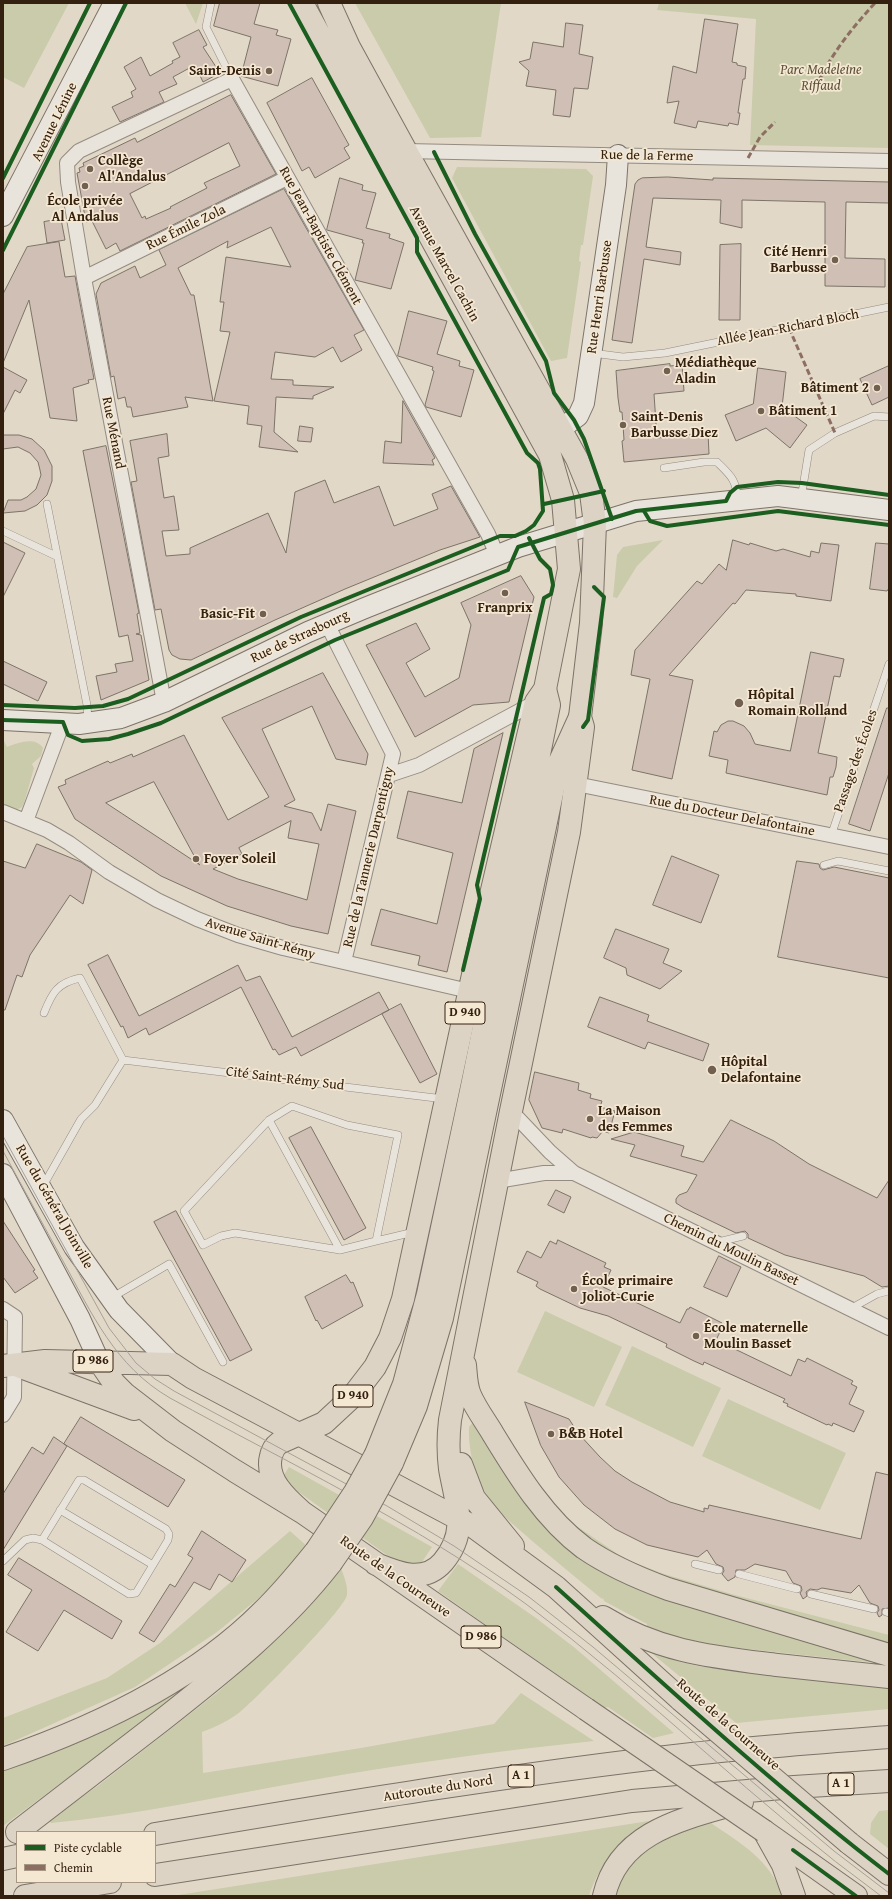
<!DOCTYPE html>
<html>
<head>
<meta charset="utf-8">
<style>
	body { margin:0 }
	#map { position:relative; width:892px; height:1899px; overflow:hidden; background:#e2d8c7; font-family:"Gentium Book Plus",serif }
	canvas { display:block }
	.frame { position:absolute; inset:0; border:4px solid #34200f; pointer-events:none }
	.legend { position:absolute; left:16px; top:1831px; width:140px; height:52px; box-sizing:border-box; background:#f4e8d3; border:1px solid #a79885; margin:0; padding:5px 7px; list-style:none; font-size:12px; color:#34200f }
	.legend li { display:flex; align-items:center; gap:8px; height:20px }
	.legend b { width:20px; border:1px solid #a79885 }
</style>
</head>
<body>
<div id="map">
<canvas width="892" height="1899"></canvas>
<div class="frame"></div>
<ul class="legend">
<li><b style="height:5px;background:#1b5e20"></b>Piste cyclable</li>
<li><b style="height:5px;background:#8d6e63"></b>Chemin</li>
</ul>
</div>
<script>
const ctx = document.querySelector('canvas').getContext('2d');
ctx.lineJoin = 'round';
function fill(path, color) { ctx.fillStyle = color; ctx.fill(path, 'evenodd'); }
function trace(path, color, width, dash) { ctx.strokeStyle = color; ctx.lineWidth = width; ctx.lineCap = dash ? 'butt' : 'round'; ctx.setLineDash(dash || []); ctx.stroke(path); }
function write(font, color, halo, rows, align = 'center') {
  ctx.font = font + ' "Gentium Book Plus",serif'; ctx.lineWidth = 3.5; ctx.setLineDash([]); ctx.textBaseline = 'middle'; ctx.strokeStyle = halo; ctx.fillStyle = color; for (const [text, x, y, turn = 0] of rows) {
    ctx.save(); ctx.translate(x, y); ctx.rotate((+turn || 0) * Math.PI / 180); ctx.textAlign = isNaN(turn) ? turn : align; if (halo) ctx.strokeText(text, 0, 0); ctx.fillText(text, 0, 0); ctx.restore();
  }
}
fill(new Path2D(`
	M3,3H69L24,88L3,77Z
	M185,3H203L196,24Z
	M355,3H501L481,137L430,138Z
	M659,3H889V148L750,145L756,19L657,10Z
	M457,167L586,169L593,176L583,245H581L579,261L581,262L567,358L551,361L452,178Z
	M663,540L637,566L617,598L613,597L617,555L623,547Z
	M3,739L7,747C18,743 35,736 43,748L41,756L32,764L34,768L24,803L22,807L15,811L3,808Z
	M545,1311L622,1347L594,1407L517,1372Z
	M632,1346L721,1388L693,1447L605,1405Z
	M728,1399L846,1453L820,1510L702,1456Z
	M473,1422L560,1536L877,1663L700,1644L647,1630V1624L604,1601L603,1598L602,1599C578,1579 554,1560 531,1540C518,1528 503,1517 493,1504C476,1484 468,1452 469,1427Z
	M289,1467L432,1547L420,1565L398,1563L286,1483L282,1478Z
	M575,1525L625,1559L664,1574L735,1595L889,1635V1643L640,1571L572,1529Z
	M290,1531L308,1547L282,1579L217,1632L135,1687L3,1746V1718L107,1678L160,1643Z
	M458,1564L536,1618L575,1648L674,1733L653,1738L608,1707L604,1708L438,1591Z
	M341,1568C344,1577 348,1585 347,1595C344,1610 256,1699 240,1712C228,1721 216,1727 202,1732L203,1773L361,1748L494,1724L521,1693L594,1741C498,1751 402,1764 307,1781C221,1796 137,1815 51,1823L49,1820L99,1785L218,1692L288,1629Z
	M649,1651L677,1661L697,1666L889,1687V1709L736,1723Z
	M177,1689L179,1692L108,1748L3,1826V1769Z
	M889,1810V1849L870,1834L871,1823L879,1811Z
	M649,1821C623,1842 599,1863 589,1896H172Z
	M711,1823C740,1843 771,1860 782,1896H616C620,1876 638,1853 655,1842C668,1834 696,1826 711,1823Z`), '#c9cbaa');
const building = new Path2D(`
	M220,3H260L254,24L278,30L276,35L291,39L278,86L241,76L251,37L214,26Z
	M705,19L738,24L732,62L737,63V65L746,67L745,79H743L738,113H740L738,125L729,123L728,126L698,121L696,128L674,123L679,101L667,103L673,66L696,73Z
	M566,23L583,25L579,54L593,57L588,89L574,88L570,117L553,115L556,90L526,86L529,71L519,62L530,59L533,42L563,47Z
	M199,30L207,45L203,47L220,73L203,82L195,65L173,77L177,84L159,92L164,102L120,122L112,107L133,97L131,92L136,89L124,67L141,57L150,76L173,63L172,61L180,57L173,43Z
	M312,78L349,145L344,148L350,158L315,178L309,167L302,171L267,103Z
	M231,95L276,174L120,251L116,243L106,249L92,221L86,222L77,173L80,172L79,168L84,166L83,163L135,138L137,142ZM229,143L240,166L204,183L207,188L170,207L171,208L146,219L145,216L142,218L130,194Z
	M668,177L713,180V178L889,182V203L846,202L845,258L885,259V287L825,286V202L742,200V228L720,223L721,200L653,198L646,247L681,252L680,265L644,259L632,343L612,340L635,184L638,180L642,178Z
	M340,178L363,185L362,190L376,193L366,228L390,234L389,238L404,243L391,289L355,280L364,243H362L363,240L327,230Z
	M284,189L364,330L354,335L362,350L341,362L333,347L315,357L275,352L271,379L293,380V385L334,387L313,396V399L276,397L274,432L298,452L259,447L262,426L247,424L249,406L214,401L230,332L220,331L224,302H220L226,257L291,267L271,227L227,248L228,241L178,268L191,295H194L213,401L185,397L188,407L133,417L131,407H127L125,397L118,399L114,376L111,377L96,294L101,283L135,266L140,278L166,265L159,250Z
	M61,219L65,240L47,243L44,222Z
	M59,242L65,277L75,276L94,379L88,380L89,383L73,388L77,421L50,418L29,300L3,363V294L27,247Z
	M741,244L740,320H719L720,245Z
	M409,311L447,321L437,354L460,361L459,366L474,370L461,417L426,407L425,405L434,371L432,370L433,367L398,356Z
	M670,364V366L682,365L684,391L654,394L657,438L708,433L709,454L624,462L622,441L624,440L623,425L622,412H620L618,398L616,371Z
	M889,366V397L872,405L860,379Z
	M3,367L27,380L20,393L15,390L3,414Z
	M758,368L786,372L782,407L807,425L790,448L766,428L736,441L725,415L753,404Z
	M403,401L435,458L432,460L434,465L383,463L385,441L401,443Z
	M300,426L313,428L311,442L298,441Z
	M167,434L169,456L158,458L164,498L174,496L179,530L162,531L166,556L190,554V548L268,513L286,553L295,492L325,480L334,503L379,486L394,526L438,509L432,494L451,486L480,537L440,550L345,589L275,620L191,660L180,659L172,655L169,650L161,609L155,610L131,482L137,481L130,441Z
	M3,435H19L32,439L44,450L52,466V481L47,495L37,505L25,511L3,513L8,500H21L27,497L36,489L41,475L40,470L38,462L30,453L18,447L3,449Z
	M106,446L139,613L137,614L140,633L136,634L141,635L149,680L101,700L96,676L117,672L115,664L133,661L128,635L119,637L83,451Z
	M733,540L749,545L750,543L776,551L783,549L810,557L811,551L819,553L821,543L839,545L831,601L796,596V594L746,590L735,604L733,603L669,675L693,680L672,779L632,770L650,679L631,675L635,650L697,581L702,584L719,564L726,570Z
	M3,542L25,553L3,597Z
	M876,543L889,544V588L887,591L870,589Z
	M521,576L534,597L509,702L473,705L415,737L366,645L416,623L430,649L406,663L425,697L459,678L471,625L461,603Z
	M811,652L844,659L840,677L834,676L818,753L837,757L836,767L833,777H830L827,795L726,773L728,760L709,756L714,731L717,732L721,725L728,721H733L744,726L750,733L755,744L790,751Z
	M3,661L47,682L38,701L3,684Z
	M323,673L368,754L366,765L336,759L312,706L262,729L295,800L284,806L312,813L321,831L328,804L356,811L328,934L291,926L227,906L161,876L75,819L58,787L66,784L65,780L108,761L110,763L132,754L133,757L184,735L228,820L269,797L222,718ZM154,782L198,863L200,865L106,803ZM291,821L288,838L319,844L307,900L238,879L213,869L242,854L239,848Z
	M887,708H889V773L870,831L849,824Z
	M503,733L447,972L418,965L420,956L371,945L381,909L437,924L453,853L397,838L408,791L462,803L474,749Z
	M37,844L81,862L92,870L83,904L70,895L30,955L22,977L17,975L5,1010H3V861L25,868Z
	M672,856L719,875L701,923L653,905Z
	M797,861L819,864L820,868L823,870L834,867L889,878V978L778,957Z
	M616,929L669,949L663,963L682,971L660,989L627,975L626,968L604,958Z
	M108,955L139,1016L238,965L246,981L260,976L292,1037L379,992L389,1010L301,1056L296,1047L279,1055L275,1049L273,1050L241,987L149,1035L146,1028L128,1038L123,1026L121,1027L88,965Z
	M600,997L649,1015L647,1021L709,1044L703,1061L648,1042L645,1049L588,1027Z
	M401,1004L437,1074L420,1083L382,1014Z
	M535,1072L579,1083L578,1090L591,1094L590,1098L602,1101L600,1107L615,1111L609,1133L603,1131L597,1138L592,1137L591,1138L563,1129L562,1133L542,1128L529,1100Z
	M731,1120L774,1141L809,1164L877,1198L889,1180V1286L882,1287L864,1276L785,1255L748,1238V1234L745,1231L736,1233L684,1208L676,1203V1199L679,1195L687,1192L697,1175L630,1156L635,1145L611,1139L634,1132L684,1146L681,1156L703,1162Z
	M311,1127L366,1228L344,1240L289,1138Z
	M556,1190L571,1197L564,1213L548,1205Z
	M176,1211L252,1350L230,1361L154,1222Z
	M3,1221L35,1270L33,1271L38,1278L15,1293L3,1277Z
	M558,1240L606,1263L604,1267L611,1270L603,1287L680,1323L687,1309H689L690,1307L722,1323L721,1325L723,1326L716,1340L791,1376L798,1359L805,1362L807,1358L853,1381L851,1384L857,1387L849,1404L864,1411L854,1432L833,1423L832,1426L828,1424L827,1425L787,1406L788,1404L783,1402L785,1399L704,1362L703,1365L694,1361L666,1347L667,1344L608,1316L580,1308L540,1289L536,1286L538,1282L517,1272L527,1251L541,1258L550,1241L556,1244Z
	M719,1256L741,1267L727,1297L704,1287Z
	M346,1275L351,1283L353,1282L363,1306L322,1329L317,1320L316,1321L305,1297Z
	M525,1402L569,1419L578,1433L600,1457L615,1471L632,1482L670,1502L704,1512V1508L708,1509L709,1505L861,1539L876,1472L889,1475V1608L882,1609V1615L879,1617L877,1613L879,1610L878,1606L870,1603L859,1585L851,1593L822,1588L817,1590L810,1589L806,1592L807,1596L803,1599L800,1593L802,1590L801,1586L793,1583L786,1571L755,1564L745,1570H736L735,1577L728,1581L722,1574L724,1571L723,1567L716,1564L707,1550L698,1557L668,1550L647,1545L615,1529L584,1505L559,1477L541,1446Z
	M81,1417L185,1480L168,1507L64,1444Z
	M54,1437L67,1446L3,1550V1494L32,1447L43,1454Z
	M202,1531L246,1560L232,1582L219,1574L210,1590L194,1582L154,1642L139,1633L170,1584L175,1587L193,1558L188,1555Z
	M19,1558L122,1621L112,1639L64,1610L38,1651L6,1632L32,1590L8,1575Z`);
fill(building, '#d0bfb4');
trace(building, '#7c7368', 1);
const lane = new Path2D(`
	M211,3L206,27L232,79
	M592,353L623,357L665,353L889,307
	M664,468L704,462H717C730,475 737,480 737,499
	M801,499L809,450L835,433L874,416L889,417
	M47,504L87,705L88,722
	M3,531L56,556
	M831,836L889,664
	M824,865L838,861L889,871
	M44,1013C52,993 57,983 80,978L123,1060L444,1099
	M292,1106L347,1125L398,1135L376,1241L340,1250L235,1233L221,1236L203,1245L184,1211L269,1120Z
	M269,1120L340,1250
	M43,1186L81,1119L95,1105L123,1060
	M376,1241L414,1232
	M718,1242L743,1236
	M111,1298L169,1264L223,1362
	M850,1309L877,1294L888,1291
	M60,1510L153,1565
	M3,1561L25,1540L33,1538L42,1540L129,1594L136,1593L168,1540L169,1534L166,1529L84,1480H79L42,1540
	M695,1564L719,1570
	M739,1574L797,1589
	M811,1594L874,1609
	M886,1612L889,1613`);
const street = new Path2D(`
	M406,151L889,161
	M84,278L287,178
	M327,624L393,754L344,962
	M164,702L84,278L68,182L67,163L79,151L232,79L488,534L497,555
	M389,775L419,765L536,702
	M576,784L889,847
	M3,812L47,830L69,843L109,872L157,900L197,919L238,935L283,948L469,991
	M26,821L63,722
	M511,1111L550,1152L574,1173L889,1328
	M497,1181L544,1173H574
	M3,1309L15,1317L14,1397L3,1415`);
const secondary = new Path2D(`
	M3,216L114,3
	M562,428L578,416L584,403L616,185L618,155
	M3,720L79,724L121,718L164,702L308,632L365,608L518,547L636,511L778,496L889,510
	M3,1120L74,1247L119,1310L172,1364
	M3,1174L80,1319L99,1361`);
const primary = new Path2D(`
	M302,3L550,455L563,500L569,569L545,689L536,702L482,933L403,1299L390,1338L375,1367L352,1397L324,1423L279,1443C275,1446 272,1451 271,1456C265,1479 286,1498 302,1512
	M329,3L349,47L406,151L577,459L591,493L595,524L591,623L580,717L583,727L569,832L511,1111L450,1420C448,1437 448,1453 450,1469C456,1504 469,1531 443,1562C424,1584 398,1573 376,1564
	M99,1361L114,1383L125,1394L173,1431L235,1471L302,1512L586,1709
	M465,1365C466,1375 466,1386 470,1395C476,1409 486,1422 493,1434C518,1475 545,1519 584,1548C610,1566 638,1578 668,1589L889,1655
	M3,1366L45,1361L172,1364L193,1378L474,1527L556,1587L681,1700
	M18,1366L134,1409
	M461,1464L474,1498L513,1546
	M603,1617C659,1652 714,1657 777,1665C815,1669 852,1673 889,1677
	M764,1831L856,1896
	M849,1843L889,1874`);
const highway = new Path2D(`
	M376,1454L404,1384L428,1294L471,1091L549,705L545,689
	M392,1463L416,1406L442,1318L555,779L560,761L580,717
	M3,1759C96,1727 192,1682 262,1612C282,1593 299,1572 316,1551
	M764,1831L783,1865L794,1896
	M17,1832C65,1795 113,1758 161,1721C222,1673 283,1625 331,1563
	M155,1834C333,1804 513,1774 692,1754C758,1747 824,1742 889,1737
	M3,1859L17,1856
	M155,1875L632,1801L794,1787L889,1781
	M25,1896L110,1882
	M604,1896C619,1830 687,1818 742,1802`);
trace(lane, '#948c81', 8);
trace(street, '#948c81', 16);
trace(secondary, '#7c7368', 22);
trace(primary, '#7c7368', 24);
trace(highway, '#7c7368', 24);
trace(lane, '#e8e3db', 7);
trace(street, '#e8e3db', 14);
trace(secondary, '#e8e3db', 20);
trace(primary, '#dcd3c5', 22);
trace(highway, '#dcd3c5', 22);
trace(new Path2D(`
	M3,1136L109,1328L136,1363L155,1379L174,1391L387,1506L454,1546L529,1597L593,1647L834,1851L889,1893
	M3,1151C23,1188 43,1224 63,1261C92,1314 115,1366 170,1398C290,1464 415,1523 526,1604C649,1695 757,1806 881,1896`), '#a6a198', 1);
const primaryBridge = new Path2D(`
	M681,1700L849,1843
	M586,1709L764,1831`);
const highwayBridge = new Path2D(`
	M316,1551L355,1492L376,1454
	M331,1563L362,1518L392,1463`);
trace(primaryBridge, '#7c7368', 24, []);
trace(highwayBridge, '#7c7368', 24, []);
trace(primaryBridge, '#dcd3c5', 22);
trace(highwayBridge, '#dcd3c5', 22);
trace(new Path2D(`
	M815,89C829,57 851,29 875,3
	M748,158L760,137L775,122
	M789,328L835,433`), '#8d6e63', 3, [6, 3]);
trace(new Path2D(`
	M434,152L475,234L546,361L554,393L574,420L584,439L612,519
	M3,178L90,3
	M3,250L126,3
	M544,504L604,491
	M644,511L650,521L667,526L778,511L889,525
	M3,705L75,708L103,706L128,699L301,617L500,536H515L526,531L534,525L543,511L540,469L538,463L527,453L417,252V238L289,3
	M3,720L63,722L68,735L82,741L109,739L128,734L161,723L335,640L508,570L518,547L636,511L726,501L730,493L737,487L778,482L802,483L889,495
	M583,727L588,720L604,597L594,587
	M463,970L480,899L477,885L544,598L551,594L553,585L550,569L540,559L529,538
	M556,1587C665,1685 773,1785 889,1874
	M793,1850L856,1896`), '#1b5e20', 4);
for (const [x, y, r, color] of [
	[269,71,4,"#71604f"],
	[90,169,4,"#71604f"],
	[85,186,4,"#71604f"],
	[835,260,4,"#71604f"],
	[667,371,4,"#71604f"],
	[877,388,4,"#71604f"],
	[761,411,4,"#71604f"],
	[623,425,4,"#71604f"],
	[505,593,4,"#71604f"],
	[263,614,4,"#71604f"],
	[739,703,5,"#71604f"],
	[196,859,4,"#71604f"],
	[712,1070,5,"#71604f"],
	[590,1119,4,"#71604f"],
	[574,1289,4,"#71604f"],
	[696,1336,4,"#71604f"],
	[551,1434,4,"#71604f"]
]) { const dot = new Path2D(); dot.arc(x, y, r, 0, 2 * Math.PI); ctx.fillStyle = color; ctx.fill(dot); trace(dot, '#f4e8d3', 1.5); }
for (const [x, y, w] of [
	[465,1013,40],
	[93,1361,40],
	[353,1396,40],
	[481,1637,40],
	[521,1776,26],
	[841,1784,26]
]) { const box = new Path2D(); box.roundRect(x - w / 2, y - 11, w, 22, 3); ctx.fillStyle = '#f4e8d3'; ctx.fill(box); trace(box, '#34200f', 1); }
write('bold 13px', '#34200f', null, [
	["D 940",465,1013],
	["D 986",93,1361],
	["D 940",353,1396],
	["D 986",481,1637],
	["A 1",521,1776],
	["A 1",841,1784]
]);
write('italic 14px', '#5b5037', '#f4e8d3', [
	["Parc Madeleine",821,70],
	["Riffaud",821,86]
]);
write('bold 14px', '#34200f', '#f4e8d3', [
	["Saint-Denis",261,71,"right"],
	["Collège",98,161],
	["Al'Andalus",98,177],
	["École privée",85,201,"center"],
	["Al Andalus",85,217,"center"],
	["Cité Henri",827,252,"right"],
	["Barbusse",827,268,"right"],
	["Médiathèque",675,363],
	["Aladin",675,379],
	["Bâtiment 2",869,388,"right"],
	["Bâtiment 1",769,411],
	["Saint-Denis",631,417],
	["Barbusse Diez",631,433],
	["Franprix",505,608,"center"],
	["Basic-Fit",255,614,"right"],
	["Hôpital",748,695],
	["Romain Rolland",748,711],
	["Foyer Soleil",204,859],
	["Hôpital",721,1062],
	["Delafontaine",721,1078],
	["La Maison",598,1111],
	["des Femmes",598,1127],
	["École primaire",582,1281],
	["Joliot-Curie",582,1297],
	["École maternelle",704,1328],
	["Moulin Basset",704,1344],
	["B&B Hotel",559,1434]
], 'left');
write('14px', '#34200f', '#f4e8d3', [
	["Avenue Lénine",55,122,-64],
	["Rue de la Ferme",647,156,1],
	["Rue Émile Zola",186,228,-26],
	["Rue Jean-Baptiste Clément",320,236,61],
	["Avenue Marcel Cachin",444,264,61],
	["Rue Henri Barbusse",600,297,-82],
	["Allée Jean-Richard Bloch",788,328,-11],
	["Rue Ménand",113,433,79],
	["Rue de Strasbourg",300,637,-25],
	["Passage des Écoles",856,761,-71],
	["Rue du Docteur Delafontaine",732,816,11],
	["Rue de la Tannerie Darpentigny",369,857,-77],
	["Avenue Saint-Rémy",260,939,17],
	["Cité Saint-Rémy Sud",285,1079,7],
	["Rue du Général Joinville",54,1207,60],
	["Chemin du Moulin Basset",731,1250,26],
	["Route de la Courneuve",395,1577,35],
	["Route de la Courneuve",728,1725,41],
	["Autoroute du Nord",438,1789,-9]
]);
</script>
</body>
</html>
